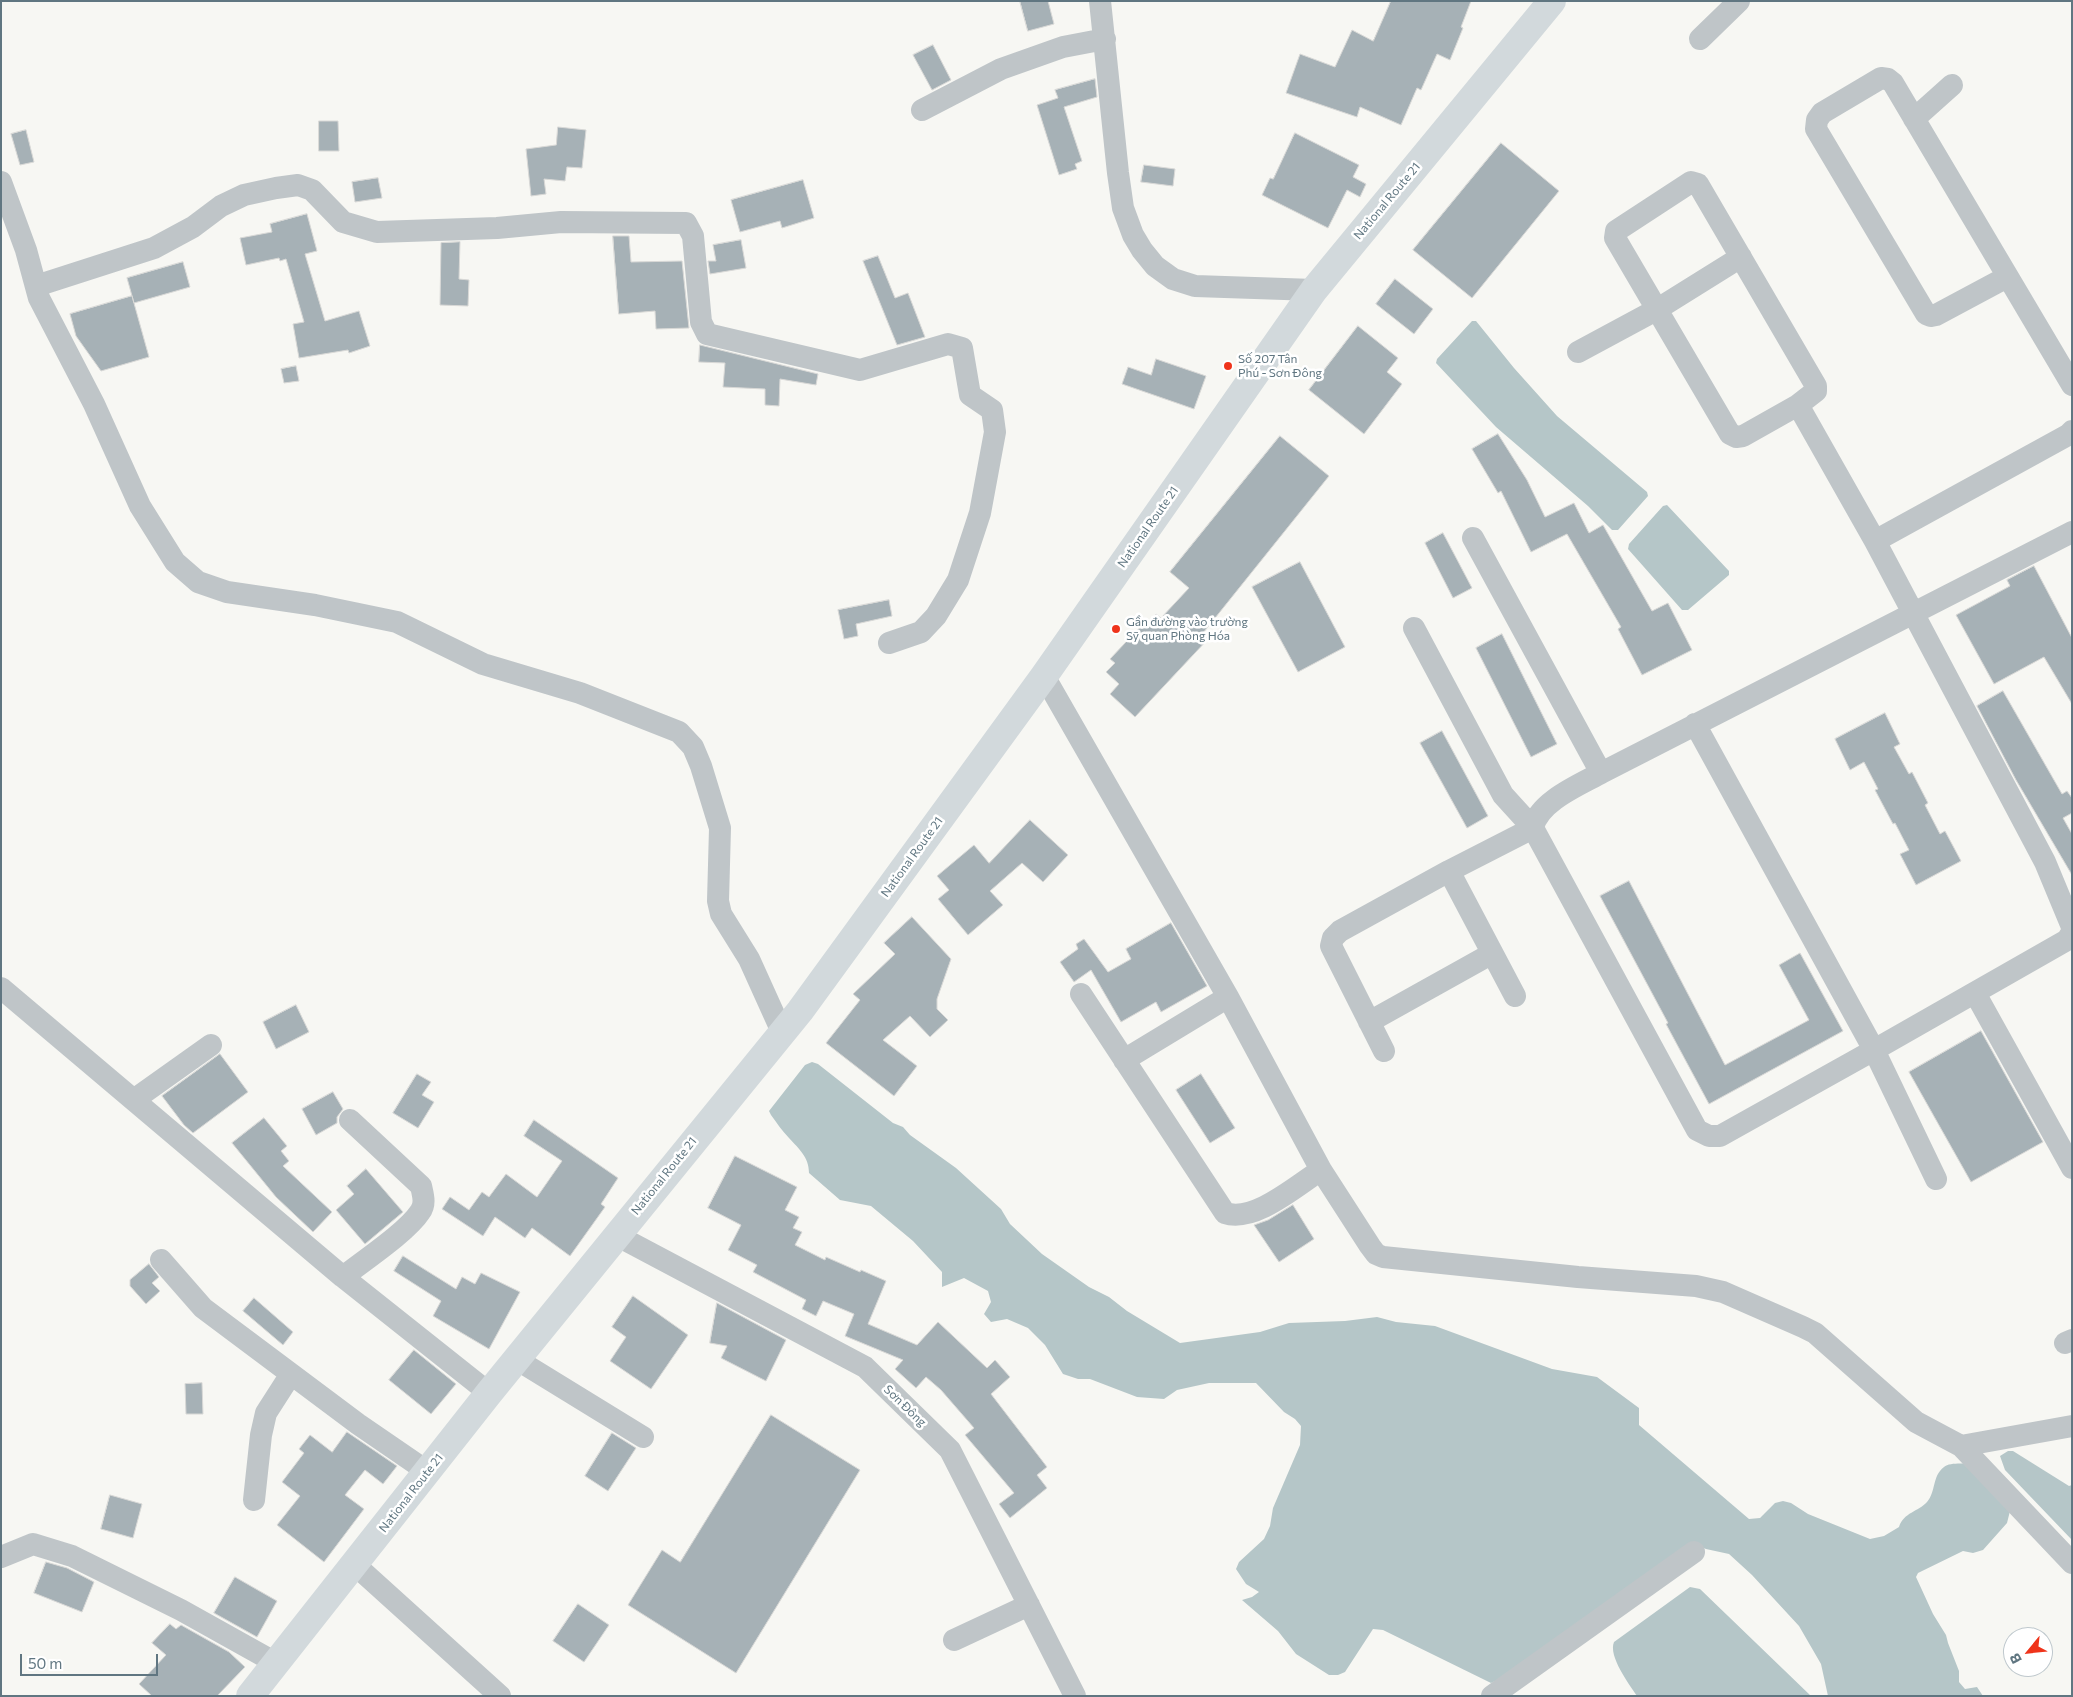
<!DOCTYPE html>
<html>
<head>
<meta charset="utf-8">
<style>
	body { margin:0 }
	#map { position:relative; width:2073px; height:1697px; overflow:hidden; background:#f7f7f3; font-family:Commissioner,sans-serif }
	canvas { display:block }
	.frame { position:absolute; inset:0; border:2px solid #607681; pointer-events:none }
	.north { position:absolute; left:2003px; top:1627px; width:50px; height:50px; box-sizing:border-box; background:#fff; border:1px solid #bfc8cd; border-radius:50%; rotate:242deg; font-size:14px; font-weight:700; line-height:20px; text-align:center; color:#607681 }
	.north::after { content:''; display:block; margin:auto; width:18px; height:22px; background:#ef341b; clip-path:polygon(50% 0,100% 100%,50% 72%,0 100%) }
	.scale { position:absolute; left:20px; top:1654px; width:138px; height:22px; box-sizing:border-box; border:2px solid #607681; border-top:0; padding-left:6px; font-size:15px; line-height:18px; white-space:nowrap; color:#607681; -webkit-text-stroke:4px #fff; paint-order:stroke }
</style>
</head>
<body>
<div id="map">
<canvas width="2073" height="1697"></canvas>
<div class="frame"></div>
<div class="north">B</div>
<div class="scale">50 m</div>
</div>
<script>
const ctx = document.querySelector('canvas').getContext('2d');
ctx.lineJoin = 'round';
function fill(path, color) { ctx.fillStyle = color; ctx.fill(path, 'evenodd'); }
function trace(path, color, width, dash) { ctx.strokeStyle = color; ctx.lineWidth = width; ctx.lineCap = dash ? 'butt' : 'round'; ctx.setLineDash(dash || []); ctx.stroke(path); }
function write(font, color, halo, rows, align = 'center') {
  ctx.font = font + ' Commissioner,sans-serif'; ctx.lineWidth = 5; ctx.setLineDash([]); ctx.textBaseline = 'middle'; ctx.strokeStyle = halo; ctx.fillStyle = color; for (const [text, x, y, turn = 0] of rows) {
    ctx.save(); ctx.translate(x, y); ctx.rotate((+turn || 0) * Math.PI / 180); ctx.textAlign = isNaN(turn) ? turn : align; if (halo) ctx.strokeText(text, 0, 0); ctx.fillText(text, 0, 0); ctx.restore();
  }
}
fill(new Path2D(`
	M1472,321H1476L1514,368L1557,416L1647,492L1648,496L1618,530H1612L1588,506L1496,427L1436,363L1437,359Z
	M1667,505L1729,571V575L1688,610H1682L1628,549L1629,544L1663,506Z
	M812,1062L818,1064L893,1123L903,1127L910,1135L956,1168L1001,1209L1010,1224L1042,1254L1089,1287L1109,1297L1127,1311L1180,1343L1260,1332L1289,1323L1345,1321L1377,1317L1396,1322L1435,1326L1552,1369L1597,1377L1639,1408V1425L1749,1519L1760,1518L1775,1503L1783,1501L1791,1503L1808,1514L1870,1539L1884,1536L1899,1527C1904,1512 1918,1512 1927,1502C1936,1492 1932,1476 1944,1467C1950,1462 1966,1464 1974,1464L2010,1511L2007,1523L1983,1550L1973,1553L1963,1551L1918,1573L1916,1577L1933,1614L1946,1635L1948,1643L1959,1671V1682L1965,1689L1977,1687L1983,1696H1828L1821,1664L1799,1626L1752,1575L1729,1554L1706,1549L1697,1545L1502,1678L1491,1683L1383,1630L1373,1629L1345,1672L1338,1675H1329L1296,1654L1278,1631L1242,1600L1252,1597L1259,1592L1246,1584L1236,1569L1239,1562L1264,1539L1270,1526L1273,1508L1300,1445L1301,1426L1295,1419L1284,1412L1256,1383H1209L1177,1390L1164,1399L1137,1397L1090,1379H1078L1063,1374L1045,1345L1028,1328L1007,1319L991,1322L984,1314L991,1302L988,1291L964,1278L942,1287V1272L913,1241L871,1206L840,1200L809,1173C809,1157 799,1149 789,1138C782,1131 777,1123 771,1115L769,1111L805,1065Z
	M2008,1451H2013L2069,1486L2072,1485V1540L2005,1470L2000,1456Z
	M1690,1587L1700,1589L1811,1696H1637C1629,1684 1608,1656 1614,1642Z`), '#b5c6c8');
const building = new Path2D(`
	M1020,1H1048L1054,24L1028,31Z
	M1391,1H1471L1461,27L1463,28L1450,60L1437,54L1421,90L1417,88L1401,125L1360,107L1357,117L1286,93L1300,54L1335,67L1352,30L1373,41Z
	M933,45L951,80L932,90L913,55Z
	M1095,79L1097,97L1064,107L1082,161L1075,164L1077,169L1059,175L1037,105L1058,98L1055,90Z
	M319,121H338L339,151H319Z
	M558,127L586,130L582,168L567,167L565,181L544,179L546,194L531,196L526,149L556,145Z
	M26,130L34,162L20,165L11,134Z
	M1295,133L1359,165L1353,177L1366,184L1360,197L1347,190L1328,228L1262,195L1270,178L1273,179Z
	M1501,143L1559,191L1472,298L1413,250Z
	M1144,165L1175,169L1173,186L1141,182Z
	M378,178L382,198L355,202L352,182Z
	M803,180L814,218L782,228L780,221L740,232L731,200Z
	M307,214L317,251L305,254L325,321L359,311L370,346L349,353L348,350L299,358L293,324L304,322L286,259L280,261L279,258L246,265L240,238L272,232L270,224Z
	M613,236H629L631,262L682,261L689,328L656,329L655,311L619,314Z
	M741,240L746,268L710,274L708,261H716L713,245Z
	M460,242L459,279L469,280L468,306L440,305L441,243Z
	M878,256L895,298L908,293L925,337L897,345L863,261Z
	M183,262L190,287L134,303L127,278Z
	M1395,279L1433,309L1414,334L1376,304Z
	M132,296L149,357L101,371L76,336L70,314Z
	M1358,326L1398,358L1387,372L1402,384L1364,434L1309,390Z
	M700,345L818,374L816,385L780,379L779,406L765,405V389L723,387L725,363L699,362Z
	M1156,359L1206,376L1194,409L1122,384L1128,367L1151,375Z
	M296,366L299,381L284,383L281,369Z
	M1498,434L1527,480L1545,517L1574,503L1589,533L1603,525L1652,611L1668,603L1692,650L1642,675L1618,629L1621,627L1567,534L1531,552L1501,491L1498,493L1472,449Z
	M1280,436L1329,476L1203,633L1209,638L1135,717L1110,694L1119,684L1106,672L1115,663L1110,659L1140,627L1142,629L1156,614L1161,618L1189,588L1170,572Z
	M1443,533L1472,588L1453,598L1425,543Z
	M1300,562L1345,647L1298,672L1252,587Z
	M2034,566L2072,638V704L2044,657L1994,684L1956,615L2010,586L2007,580Z
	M889,600L892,616L856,624L858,636L844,639L838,610Z
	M1502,634L1557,744L1531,757L1476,648Z
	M2003,691L2062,794L2067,791L2072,798V813L2063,818L2072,834V875L2016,780L1977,706Z
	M1885,713L1900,744L1894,747L1909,774L1912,772L1928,803L1925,805L1940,834L1945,831L1961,861L1916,885L1900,854L1909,850L1895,823L1893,824L1875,790L1878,789L1864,762L1850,770L1835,739Z
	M1442,731L1488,816L1467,828L1420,743Z
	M1030,820L1068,855L1043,882L1022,863L990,891L1003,905L968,935L938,899L949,890L937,876L974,845L989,863Z
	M1629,881L1725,1065L1809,1020L1779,965L1800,953L1843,1031L1709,1104L1666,1024L1668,1023L1600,896Z
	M912,917L951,959L937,999V1009L948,1020L930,1037L910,1016L883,1040L917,1066L894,1096L826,1043L860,1000L853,994L895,954L884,943Z
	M1171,923L1207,986L1161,1012L1156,1002L1121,1022L1091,970L1074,982L1060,962L1078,949L1076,944L1084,939L1108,972L1131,959L1126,949Z
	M296,1005L309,1032L276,1049L263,1022Z
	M1981,1031L2043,1142L1971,1182L1909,1072Z
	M220,1054L248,1092L193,1133L184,1125L162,1096Z
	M417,1074L431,1082L422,1095L434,1102L418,1128L393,1113Z
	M1201,1074L1235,1128L1210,1143L1176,1090Z
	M333,1092L343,1109L337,1117V1123L316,1135L302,1109Z
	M264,1118L287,1146L281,1151L289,1161L283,1166L332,1212L313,1232L276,1197L232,1143Z
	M534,1120L618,1178L601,1204L605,1207L570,1256L532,1228L525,1238L495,1217L483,1236L442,1209L450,1197L469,1210L482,1192L489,1197L506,1174L537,1197L562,1161L524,1136Z
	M735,1156L797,1187L785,1210L799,1217L793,1228L802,1232L795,1245L825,1260L826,1257L860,1272L861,1270L886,1281L868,1324L917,1345L938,1322L987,1368L995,1360L1010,1377L991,1394L1047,1467L1037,1475L1047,1488L1010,1518L999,1504L1014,1493L965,1435L974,1428L941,1390L926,1377L916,1388L895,1369L903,1360L845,1336L854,1314L823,1301L816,1316L802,1309L806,1300L753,1272L757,1265L728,1250L741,1225L708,1208Z
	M366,1169L403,1212L365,1244L336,1210L354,1194L347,1186Z
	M1293,1205L1314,1239L1279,1262L1254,1225L1268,1220Z
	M403,1256L456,1289L462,1277L475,1284L481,1273L520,1292L489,1349L433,1316L441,1301L394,1271Z
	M149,1264L159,1277L152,1283L160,1291L146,1304L130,1286V1280Z
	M633,1296L688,1335L651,1389L610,1361L626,1337L612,1327Z
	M254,1298L293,1332L283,1345L243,1311Z
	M717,1303L786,1340L766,1381L721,1358L727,1346L710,1343Z
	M414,1350L456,1384L431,1414L389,1380Z
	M202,1383L203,1414H186L185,1384Z
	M771,1415L860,1470L736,1673L628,1605L662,1550L680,1562Z
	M347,1432L397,1466L383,1484L365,1470L345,1495L364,1509L324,1562L277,1525L300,1496L282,1482L304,1453L299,1449L310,1435L332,1452Z
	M612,1433L636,1448L608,1491L585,1476Z
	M110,1495L142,1504L133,1538L101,1529Z
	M46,1562L67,1568L94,1582L82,1612L34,1593Z
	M235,1577L277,1601L257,1637L214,1613Z
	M578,1604L609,1625L584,1662L553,1641Z
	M170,1624L176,1629L181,1625L229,1652L245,1667L217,1696H152L139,1684L166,1655L152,1643Z`);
fill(building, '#a6b1b6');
trace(building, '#d8d8d6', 1);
trace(new Path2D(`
	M1100,1L1118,173L1123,208L1133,235L1142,250L1155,266L1173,279L1195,286L1314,290
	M1700,39L1739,1
	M922,110L1001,69L1063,47L1105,39
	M1914,119L1952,85
	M1,182L26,250L39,298L94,404L140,506L175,562L198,582L227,592L315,605L397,622L483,664L580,693L679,732L693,747L701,766L720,828L718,901L721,914L749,959L782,1032
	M2007,277L1936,315L1931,316L1926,314L1816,129L1817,120L1822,113L1881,78L1888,79L1893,83L2072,385
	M36,286L154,248L193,227L221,206L244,195L276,188L298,185L312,190L343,222L377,232L497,228L561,222L686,223L693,236L701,322L707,334L860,370L948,344L962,348L970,395L992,410L995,432L980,513L958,580L936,616L921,632L889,643
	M1578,352L1656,310L1741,257
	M1798,405L1743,436L1736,437L1730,434L1615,238L1616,231L1691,182L1698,184L1816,386V391L1798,405L1875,541L2045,862L2072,927
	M1473,538L1601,773
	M1875,541L2068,435L2072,431
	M1414,628L1503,795L1533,828
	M1044,676L1228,997L1321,1170L1370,1246L1376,1254L1383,1257L1578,1277L1696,1286L1723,1292L1803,1327L1815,1333L1916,1422L1961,1446L2072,1563
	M1533,828C1538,802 1579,785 1601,773L2072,532
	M1449,871L1515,996
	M1,988L343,1277L489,1393
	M1975,993L2072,1168
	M1081,994L1225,1213C1254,1223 1296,1186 1321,1170
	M1369,1022L1491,954
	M1384,1051L1331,946L1333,938L1340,931L1449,871L1533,828L1697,1130L1709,1136H1720L1874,1050L1695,724
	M1124,1060L1228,997
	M135,1099L211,1045
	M1936,1179L1874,1050L2067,940L2072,932
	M616,1235L865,1367L950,1450L1075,1696
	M161,1260L203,1308L358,1424L428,1472
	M343,1277C363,1261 407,1232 420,1212C426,1204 423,1195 421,1186L350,1120
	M2065,1343L2072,1340
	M516,1359L643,1437
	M1961,1446L2072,1426
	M254,1500L261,1435L266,1413L291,1374
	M1,1557L33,1544L72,1556L181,1610L276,1663
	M354,1564L500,1696
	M954,1640L1029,1605
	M1492,1696L1694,1552`), '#bfc5c8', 22);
trace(new Path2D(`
	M250,1696L489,1393L800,1011L1044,676L1314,290L1552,1`), '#d2d9dc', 28);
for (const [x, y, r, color] of [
	[1228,366,5,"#ef341b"],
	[1116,629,5,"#ef341b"]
]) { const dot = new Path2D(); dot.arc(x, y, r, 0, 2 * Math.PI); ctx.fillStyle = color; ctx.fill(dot); trace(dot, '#fff', 2); }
write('12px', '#607681', '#fff', [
	["National Route 21",1387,201,-50],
	["National Route 21",1148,527,-55],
	["National Route 21",912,857,-54],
	["National Route 21",664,1176,-51],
	["Sơn Đông",905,1406,44],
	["National Route 21",411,1493,-52]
]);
write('12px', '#607681', '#fff', [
	["Số 207 Tân",1238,359],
	["Phú - Sơn Đông",1238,373],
	["Gần đường vào trường",1126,622],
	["Sỹ quan Phòng Hóa",1126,636]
], 'left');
</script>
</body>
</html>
